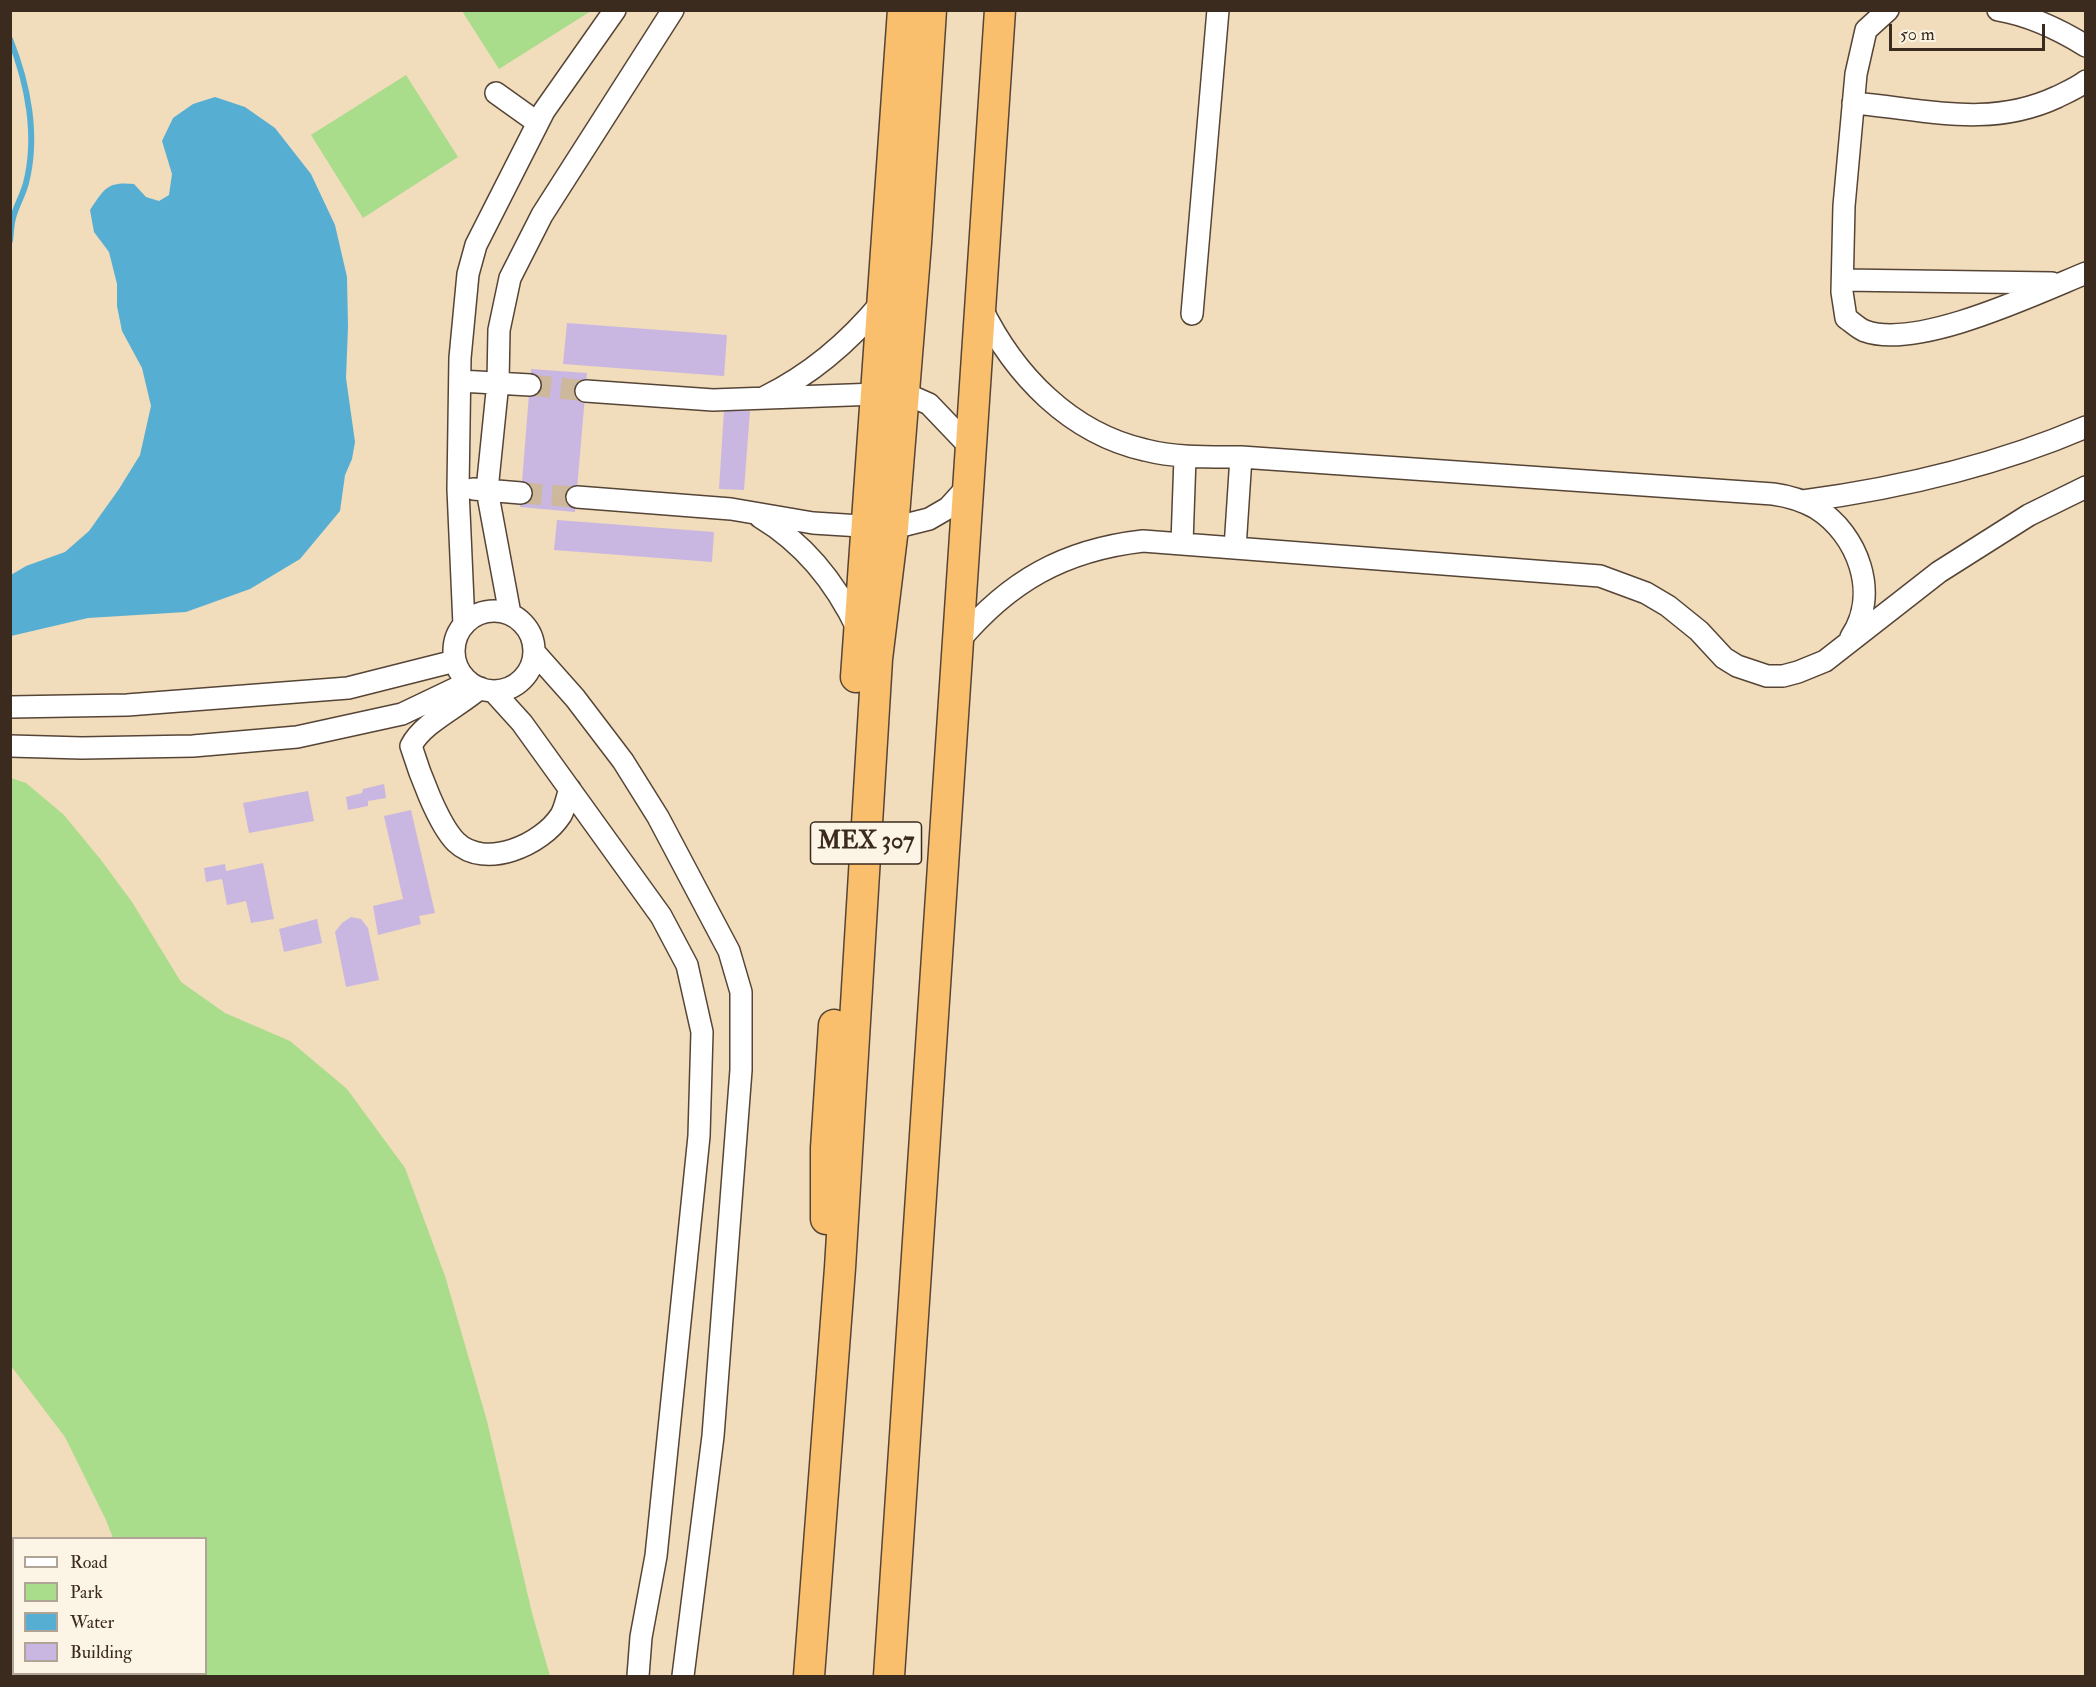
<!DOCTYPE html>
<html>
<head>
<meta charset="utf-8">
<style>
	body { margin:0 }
	#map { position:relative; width:2096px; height:1687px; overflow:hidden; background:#f1dcbb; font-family:"IM FELL Double Pica",serif }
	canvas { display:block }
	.frame { position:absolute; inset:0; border:12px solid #3b2a1e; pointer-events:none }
	.legend { position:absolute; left:12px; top:1537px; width:195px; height:138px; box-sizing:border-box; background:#fcf5e5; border:2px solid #afa495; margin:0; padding:8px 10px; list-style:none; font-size:18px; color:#3b2a1e }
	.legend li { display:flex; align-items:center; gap:12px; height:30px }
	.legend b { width:30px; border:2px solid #afa495 }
	.scale { position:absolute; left:1889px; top:24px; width:156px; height:27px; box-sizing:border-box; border:3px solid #3b2a1e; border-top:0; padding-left:8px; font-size:18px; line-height:21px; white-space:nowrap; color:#3b2a1e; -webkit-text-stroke:4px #fcf5e5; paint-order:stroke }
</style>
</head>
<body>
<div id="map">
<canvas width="2096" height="1687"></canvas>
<div class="frame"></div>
<ul class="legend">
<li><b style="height:8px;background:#fff"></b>Road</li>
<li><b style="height:16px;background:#a9dc8b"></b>Park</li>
<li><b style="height:16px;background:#57aed3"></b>Water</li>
<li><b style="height:16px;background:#c9b7e1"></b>Building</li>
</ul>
<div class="scale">50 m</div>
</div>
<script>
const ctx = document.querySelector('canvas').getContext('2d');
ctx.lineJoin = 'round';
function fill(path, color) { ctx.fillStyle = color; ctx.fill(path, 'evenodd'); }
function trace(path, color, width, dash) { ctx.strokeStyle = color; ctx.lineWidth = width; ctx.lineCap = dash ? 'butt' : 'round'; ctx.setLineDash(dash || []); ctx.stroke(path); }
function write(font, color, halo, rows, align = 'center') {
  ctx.font = font + ' "IM FELL Double Pica",serif'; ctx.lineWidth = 6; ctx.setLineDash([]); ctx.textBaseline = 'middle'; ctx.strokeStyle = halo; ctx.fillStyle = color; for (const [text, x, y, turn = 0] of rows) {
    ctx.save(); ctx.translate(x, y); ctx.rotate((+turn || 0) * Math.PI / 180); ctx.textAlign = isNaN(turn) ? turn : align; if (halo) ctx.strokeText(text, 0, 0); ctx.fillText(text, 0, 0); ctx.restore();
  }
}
fill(new Path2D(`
	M462,11H591L499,69Z
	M406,75L458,157L363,218L311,135Z
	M11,778L26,783L64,815L101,860L132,902L181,982L225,1013L290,1041L347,1089L405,1168L445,1276L487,1421L532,1613L550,1676H166L165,1674H206V1538H113L106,1520L65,1437L11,1366Z`), '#a9dc8b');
fill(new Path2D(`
	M215,97L245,107L275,128L311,174L335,225L347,277L348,327L346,378L355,442L352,459L345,475L340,511L300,559L250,589L186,612L88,618L11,636V575L26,566L65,552L89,531L119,489L140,455L151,406L142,368L122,331L117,306V284L109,252L94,232L90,210C104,189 107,181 134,184L146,197L159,201L169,195L172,174L162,141L173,118L193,104Z`), '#57aed3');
trace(new Path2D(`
	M10,39C28,84 38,136 26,183C23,195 16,206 13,218C11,225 11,233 10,241`), '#57aed3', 6);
fill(new Path2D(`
	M567,323L727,335L724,376L563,364Z
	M531,369L587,373L575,512L520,507Z
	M724,410L750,411L744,490L719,489Z
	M557,520L714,532L712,562L554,550Z
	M384,784L386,798L368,801V806L348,810L346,797L362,793L363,789Z
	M308,791L314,821L249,833L243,803Z
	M411,810L435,913L419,916L421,924L378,935L373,906L403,899L384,816Z
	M263,863L274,919L251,923L246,901L227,905L222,879L206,882L204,868L225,864L226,871Z
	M351,917L361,919L368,928L379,980L346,987L335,932L342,923Z
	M317,919L322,943L284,952L279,929Z`), '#c9b7e1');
trace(new Path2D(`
	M530,385L586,391
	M521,493L577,497`), '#cdb89c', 21, [21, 10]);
const minor = new Path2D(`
	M1888,10L1866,30L1856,74L1844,206L1842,292L1846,318C1852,322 1859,329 1865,331C1917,350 2035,294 2086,273
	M1998,10C2028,15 2060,30 2086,46
	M496,93L538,123
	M1853,103C1925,109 1988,129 2057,97C2067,92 2077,88 2086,81
	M1843,280L2052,283
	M981,307C1014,375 1070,433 1145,450C1176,458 1209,457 1241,457L1773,494C1788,496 1802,500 1816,508C1858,534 1880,594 1851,637
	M1192,314L1218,10
	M460,381L530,385
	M586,391L713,400L904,393L929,404L971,448
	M765,397C812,374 849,342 882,302
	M473,489L521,493
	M577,497L731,509L813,523L893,528L929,519L948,508L968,486
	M1803,501C1901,488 1995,466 2086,427
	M760,517C805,544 836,583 858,630
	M1182,543L1185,457
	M1235,548L1241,457
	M454 651a40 40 0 1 1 80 0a40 40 0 1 1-80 0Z
	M510,614L487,490L498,382L499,330L510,278L542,215L673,10
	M464,625L458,489L460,358L468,274L476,245L544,111L615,10
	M958,642C1009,581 1064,550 1143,541L1600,576L1646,593L1668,606L1699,631L1724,658L1737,666L1767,676H1783L1798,672L1825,661L1939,572L2029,515L2086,487
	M535,653L575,698L623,761L658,817L729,951L741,992V1070L713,1436L683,1676
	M480,688C460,706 422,723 411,746C419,772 438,824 456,842C485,870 542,845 561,815C565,808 567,797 570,789
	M493,691L522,723L661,916L687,965L702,1032L699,1136L656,1556L641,1637L638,1676
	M10,707L127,705L348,688L455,661
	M10,746L82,748L193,746L297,737L402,714L469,682`);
const highway = new Path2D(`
	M856,677L903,10
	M826,1219V1148L834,1025
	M809,1676L840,1268L877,659L893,528L916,243L931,10
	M889,1676L1000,10`);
trace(minor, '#564536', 24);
trace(highway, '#564536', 33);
trace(minor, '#fff', 21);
trace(highway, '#f9bf6d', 30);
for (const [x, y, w] of [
	[866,843,111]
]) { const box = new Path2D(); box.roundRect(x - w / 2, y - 21, w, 42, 4.5); ctx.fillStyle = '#fcf5e5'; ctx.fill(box); trace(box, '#3b2a1e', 1.5); }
write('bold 24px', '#3b2a1e', null, [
	["MEX 307",866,843]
]);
</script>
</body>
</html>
